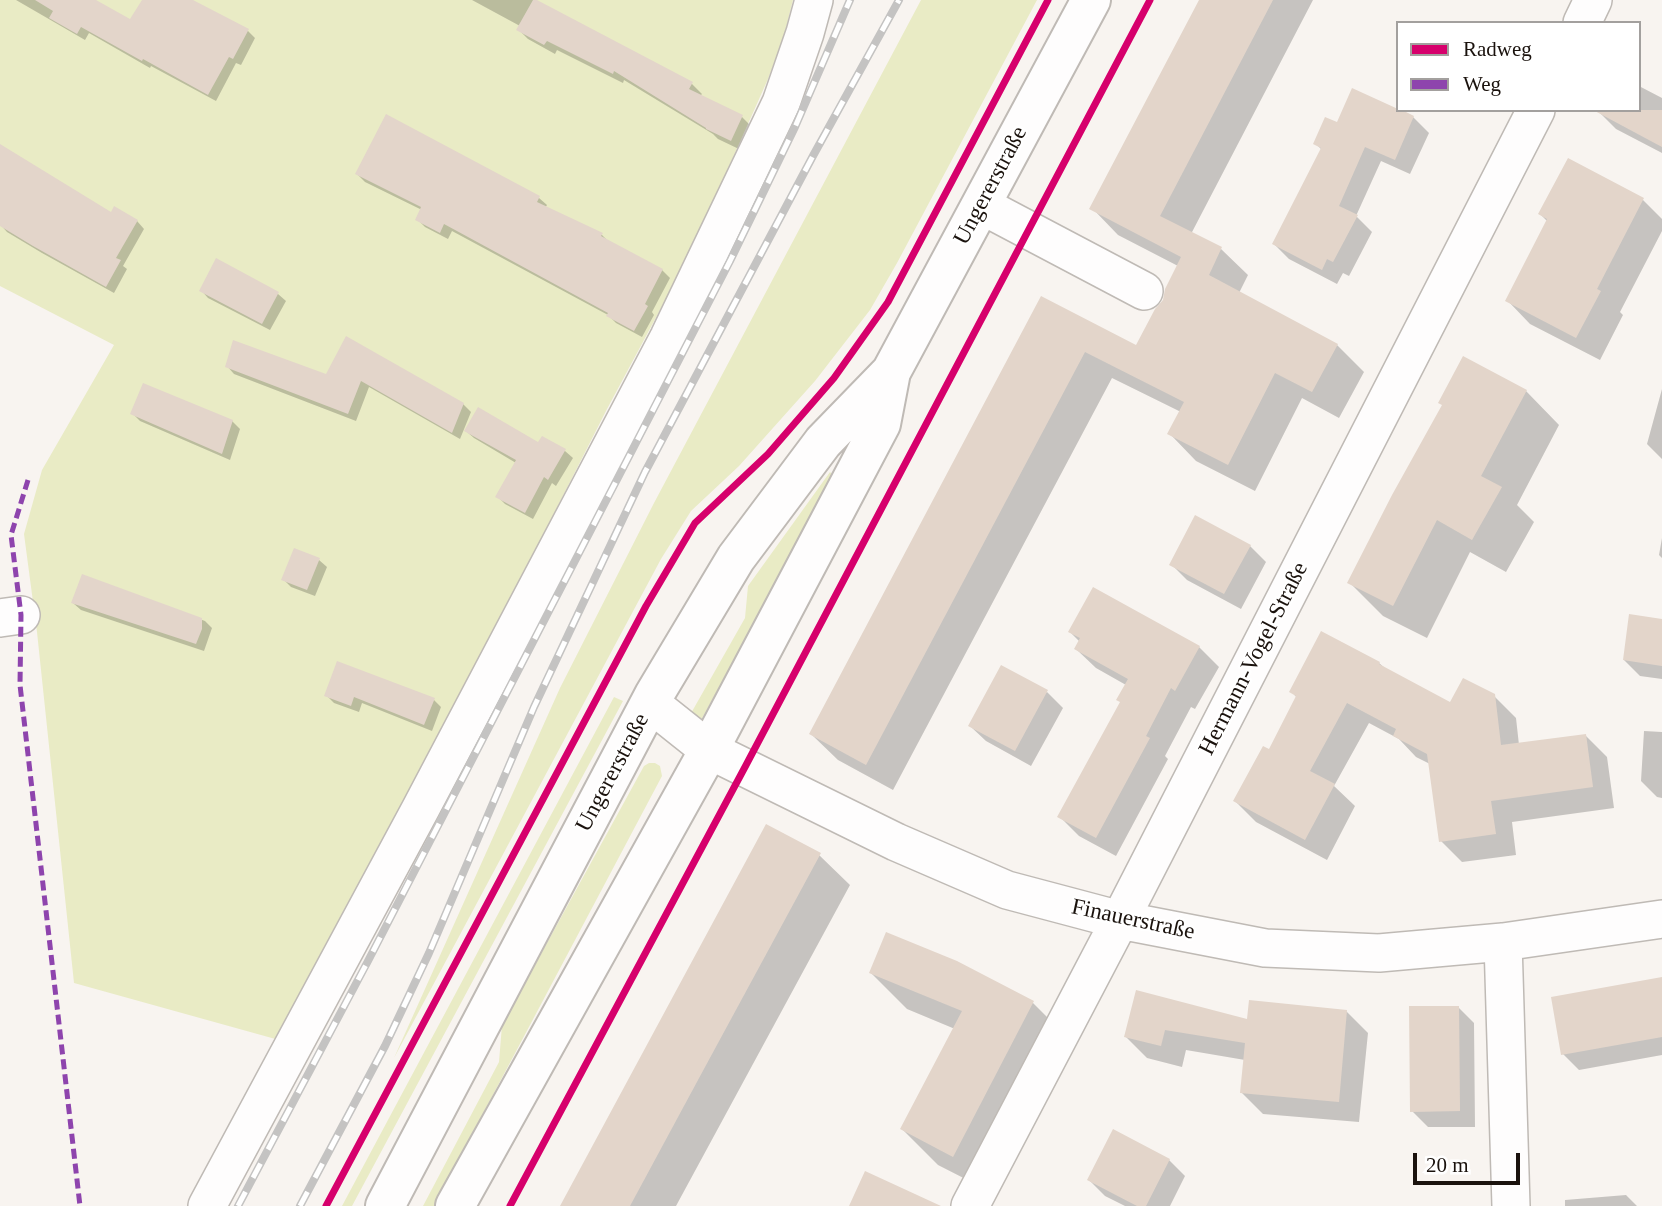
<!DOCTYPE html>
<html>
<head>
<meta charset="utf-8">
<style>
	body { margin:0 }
	#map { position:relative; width:1662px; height:1206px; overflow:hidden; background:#f8f4f0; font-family:"Times New Roman",serif }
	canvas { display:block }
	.legend { position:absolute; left:1396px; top:21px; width:245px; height:91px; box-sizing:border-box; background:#fff; border:2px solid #a3a09e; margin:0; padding:9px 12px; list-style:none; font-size:21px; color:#1a120d }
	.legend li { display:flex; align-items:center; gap:14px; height:35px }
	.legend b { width:35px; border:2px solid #a3a09e }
	.scale { position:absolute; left:1413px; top:1153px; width:107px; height:32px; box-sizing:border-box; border:4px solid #1a120d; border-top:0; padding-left:9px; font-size:21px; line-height:24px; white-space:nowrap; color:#1a120d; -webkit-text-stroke:5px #fff; paint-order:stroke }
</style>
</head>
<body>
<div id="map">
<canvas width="1662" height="1206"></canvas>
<ul class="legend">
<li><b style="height:9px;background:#d6006c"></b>Radweg</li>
<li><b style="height:9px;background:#8e44ad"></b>Weg</li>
</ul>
<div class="scale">20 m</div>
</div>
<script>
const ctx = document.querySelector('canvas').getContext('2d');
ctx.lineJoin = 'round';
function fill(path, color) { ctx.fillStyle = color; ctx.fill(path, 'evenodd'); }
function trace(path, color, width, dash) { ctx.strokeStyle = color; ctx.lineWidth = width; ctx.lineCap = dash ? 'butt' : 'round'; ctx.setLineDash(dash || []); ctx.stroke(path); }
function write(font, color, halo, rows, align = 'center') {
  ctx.font = font + ' "Times New Roman",serif'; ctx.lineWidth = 5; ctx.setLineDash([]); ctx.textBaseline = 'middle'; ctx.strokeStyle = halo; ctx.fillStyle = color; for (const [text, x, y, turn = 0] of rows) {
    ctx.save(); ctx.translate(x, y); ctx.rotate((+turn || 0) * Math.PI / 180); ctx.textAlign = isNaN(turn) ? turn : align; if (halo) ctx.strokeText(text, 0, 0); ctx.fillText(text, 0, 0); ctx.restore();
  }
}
fill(new Path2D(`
	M0,0H793L783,40L768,79L690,254L607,409L495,630L279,1040L74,983L37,632L24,534L42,470L114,345L0,286Z
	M921,0H1037L897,263L870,310L815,381L739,466L691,511L661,559L394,1058L560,688L654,503Z
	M830,472L834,477L700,722L690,715L745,618L748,586Z
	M614,697L623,701L352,1206H342Z
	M649,763H655L660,766L662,776L434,1206H423L499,1062L502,1025L644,766Z`), '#e9ebc5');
fill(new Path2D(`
	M16,0H92L130,22L144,0H177L248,31L255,38L241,65L236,63L216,101L151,66L150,68L89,33L85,40Z
	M472,0H533L692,84L702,94L700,96L742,117L752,127L741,150L718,139L713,134L624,80L623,83L557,50L555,54L528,39L518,29L520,26Z
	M1201,0H1313L1191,234L1221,249L1248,275L1239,293L1337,345L1364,372L1339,418L1302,398L1255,491L1196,461L1170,434L1181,412L1112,378L893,790L838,760L811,734L1042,298L1137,347L1164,302L1178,266L1118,235L1092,208Z
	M1639,86L1662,98V153L1616,129L1600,113L1639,110Z
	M387,116L539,198L547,205L545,208L602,235L609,242L662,270L670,278L652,312L654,315L642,337L616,323L608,315L452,231L448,239L425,227L417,219L422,210L365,182L357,174Z
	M1413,117L1429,133L1410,174L1381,161L1356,216L1372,232L1349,276L1343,273L1337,284L1289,259L1274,244L1322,150L1315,143L1338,125Z
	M0,145L112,214L137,221L144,229L123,266L127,269L114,293L42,253L7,232L0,224Z
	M1568,161L1643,200L1662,219V231L1620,312L1623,315L1600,360L1530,324L1507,300L1548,222L1540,214Z
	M217,261L278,294L286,301L270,330L208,298L201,290Z
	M347,339L463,404L471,412L460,439L369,387L356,421L234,374L227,366L326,376Z
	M1662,389V459L1647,444Z
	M1526,391L1559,425L1517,505L1534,522L1506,572L1470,552L1427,638L1383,616L1350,583Z
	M132,413L232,421L240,429L230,460L140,421Z
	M466,431L539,444L543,438L565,451L573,458L556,486L552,483L533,519L505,504L497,496L516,463L474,438Z
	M1662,538V558L1659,555Z
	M1250,546L1266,562L1241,609L1187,580L1171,564Z
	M319,560L327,567L315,596L291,587L283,579Z
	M83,576L205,621L212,628L204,651L81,610L73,603Z
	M1662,621V679L1640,676L1624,660Z
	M1070,632L1199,647L1219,667L1195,709L1191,707L1165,756L1168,759L1116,856L1079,836L1059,816L1121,703L1126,685L1096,668L1076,649L1080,642Z
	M1379,663L1386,669L1451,704L1494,696L1516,718L1519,745L1586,736L1607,757L1614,808L1512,822L1516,855L1462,862L1441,841L1430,764L1416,757L1399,739L1369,723L1334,786L1355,806L1327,860L1256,822L1235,801L1269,751L1297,698L1291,691Z
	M1047,692L1063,708L1031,766L986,741L970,726Z
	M326,695L434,700L441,707L432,731L362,703L359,712L334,703Z
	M1644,731L1662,732V798L1657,797L1641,781Z
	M819,855L850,885L676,1206H562Z
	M956,963L1033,1003L1069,1039L989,1191L938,1165L902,1129L955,1029L907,1009L871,973Z
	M1662,979V1055L1579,1070L1563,1054Z
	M1138,992L1249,1021L1346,1011L1368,1033L1359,1122L1263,1114L1242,1093L1245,1060L1186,1050L1182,1067L1147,1058L1126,1037Z
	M1458,1007L1474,1023L1475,1127H1428L1412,1111Z
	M1169,1160L1185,1176L1170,1206H1125L1105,1196L1089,1180Z
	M1626,1195L1637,1206H1565V1200Z`), '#0003');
fill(new Path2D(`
	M35,0H96L130,19L142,0H193L249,29L233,59L229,57L208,95L143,59L142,61L81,27L77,34L49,18L53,11Z
	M533,0H537L693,82L689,89L743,115L731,141L706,129V128L614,71L613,74L547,41L544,45L516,30Z
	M1199,0H1273L1160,216L1222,247L1209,275L1338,344L1312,392L1275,373L1228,465L1167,434L1184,402L1085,352L866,765L809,734L1041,296L1136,345L1155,309L1163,300L1165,289L1181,257L1089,209Z
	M1352,88L1398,109V110H1402L1414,116L1395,160L1365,147L1339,206L1358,215L1333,262L1327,259L1322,270L1272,244L1321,148L1313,144L1325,117L1337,122Z
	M1593,110H1662V147Z
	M386,114L540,196L537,202L603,233L601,236L663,269L645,304L648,306L634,331L606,316L608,313L444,224L440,233L415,220L421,207L355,174Z
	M0,144L111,212L114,206L138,220L116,258L121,260L106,287L33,246L0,226Z
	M1568,158L1644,198L1597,289L1601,291L1576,338L1505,301L1547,219L1538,214Z
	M216,258L279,292L262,324L199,291Z
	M346,336L464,403L452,433L361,381L348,414L225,367L233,340L326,374Z
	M1463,356L1527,390L1481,476L1502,487L1472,540L1437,520L1393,606L1347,583L1392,495L1442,405L1438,403Z
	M143,383L233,420L222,454L130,414Z
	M478,407L538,442L542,436L566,449L548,480L544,477L525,513L495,497L516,460L464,431Z
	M1195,515L1251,545L1224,594L1169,565Z
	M294,548L320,558L307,590L281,580Z
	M82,574L202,618V629L196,644L71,603Z
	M1093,587L1200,646L1175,691L1171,688L1146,736L1150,738L1096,838L1057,817L1120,702L1116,700L1128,679L1074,649L1080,638L1068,632Z
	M1629,614L1662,619V666L1623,660Z
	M1321,631L1380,662L1379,664L1450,702L1463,678L1495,694L1501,745L1586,734L1593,787L1491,801L1496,834L1439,842L1427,754L1393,736L1396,729L1347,703L1310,771L1335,784L1305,840L1233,801L1263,746L1269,749L1296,696L1289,692Z
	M337,661L435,698L424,725L354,697L351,706L324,696Z
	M1001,665L1048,690L1015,751L968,726Z
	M766,824L821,853L705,1067L630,1206H560Z
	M886,932L957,961L1034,1001L953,1157L900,1129L962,1011L869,973Z
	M1662,977V1037L1561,1055L1551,997Z
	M1136,990L1247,1019L1249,1000L1347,1010L1339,1102L1240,1093L1245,1043L1165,1030L1161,1046L1124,1037Z
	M1409,1006H1459L1460,1111L1410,1112Z
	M1113,1129L1170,1159L1146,1206H1137L1087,1180Z
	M865,1171L941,1206H849Z`), '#e3d5ca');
const minor = new Path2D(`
	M1582,23L1593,0
	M981,205L1144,291
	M0,618L21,615
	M650,703L709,750L896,842L1007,890L1120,920L1265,948L1379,953L1503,942L1662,919
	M1503,942L1511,1206
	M207,1206L421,808L669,337L781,103L805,33L814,0
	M970,1206L1120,920L1536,110`);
const major = new Path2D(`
	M385,1206L654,695L736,558L823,442L891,372L1091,0
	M455,1206L709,750L881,424L891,372`);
trace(minor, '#bfbab5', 40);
trace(major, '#bfbab5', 42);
trace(minor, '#fefdfd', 37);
trace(major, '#fefdfd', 38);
const rail = new Path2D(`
	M238,1206L368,961L730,261L795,127L850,0
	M300,1206L385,1046L429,953L534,707L645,472L814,154L899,0`);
trace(rail, '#c4c3c2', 8);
trace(rail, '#fff', 5, [16]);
trace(new Path2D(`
	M28,480L11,535L21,615L20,685L80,1206`), '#8e44ad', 5, [10, 5]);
trace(new Path2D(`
	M326,1206L646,606L695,523L768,454L834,378L888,302L1048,0
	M510,1206L745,767L1150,0`), '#d6006c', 7);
write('23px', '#1a120d', '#fff', [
	["Ungererstraße",991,186,-62],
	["Hermann-Vogel-Straße",1254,659,-63],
	["Ungererstraße",613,773,-62],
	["Finauerstraße",1133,920,12]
]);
</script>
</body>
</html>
